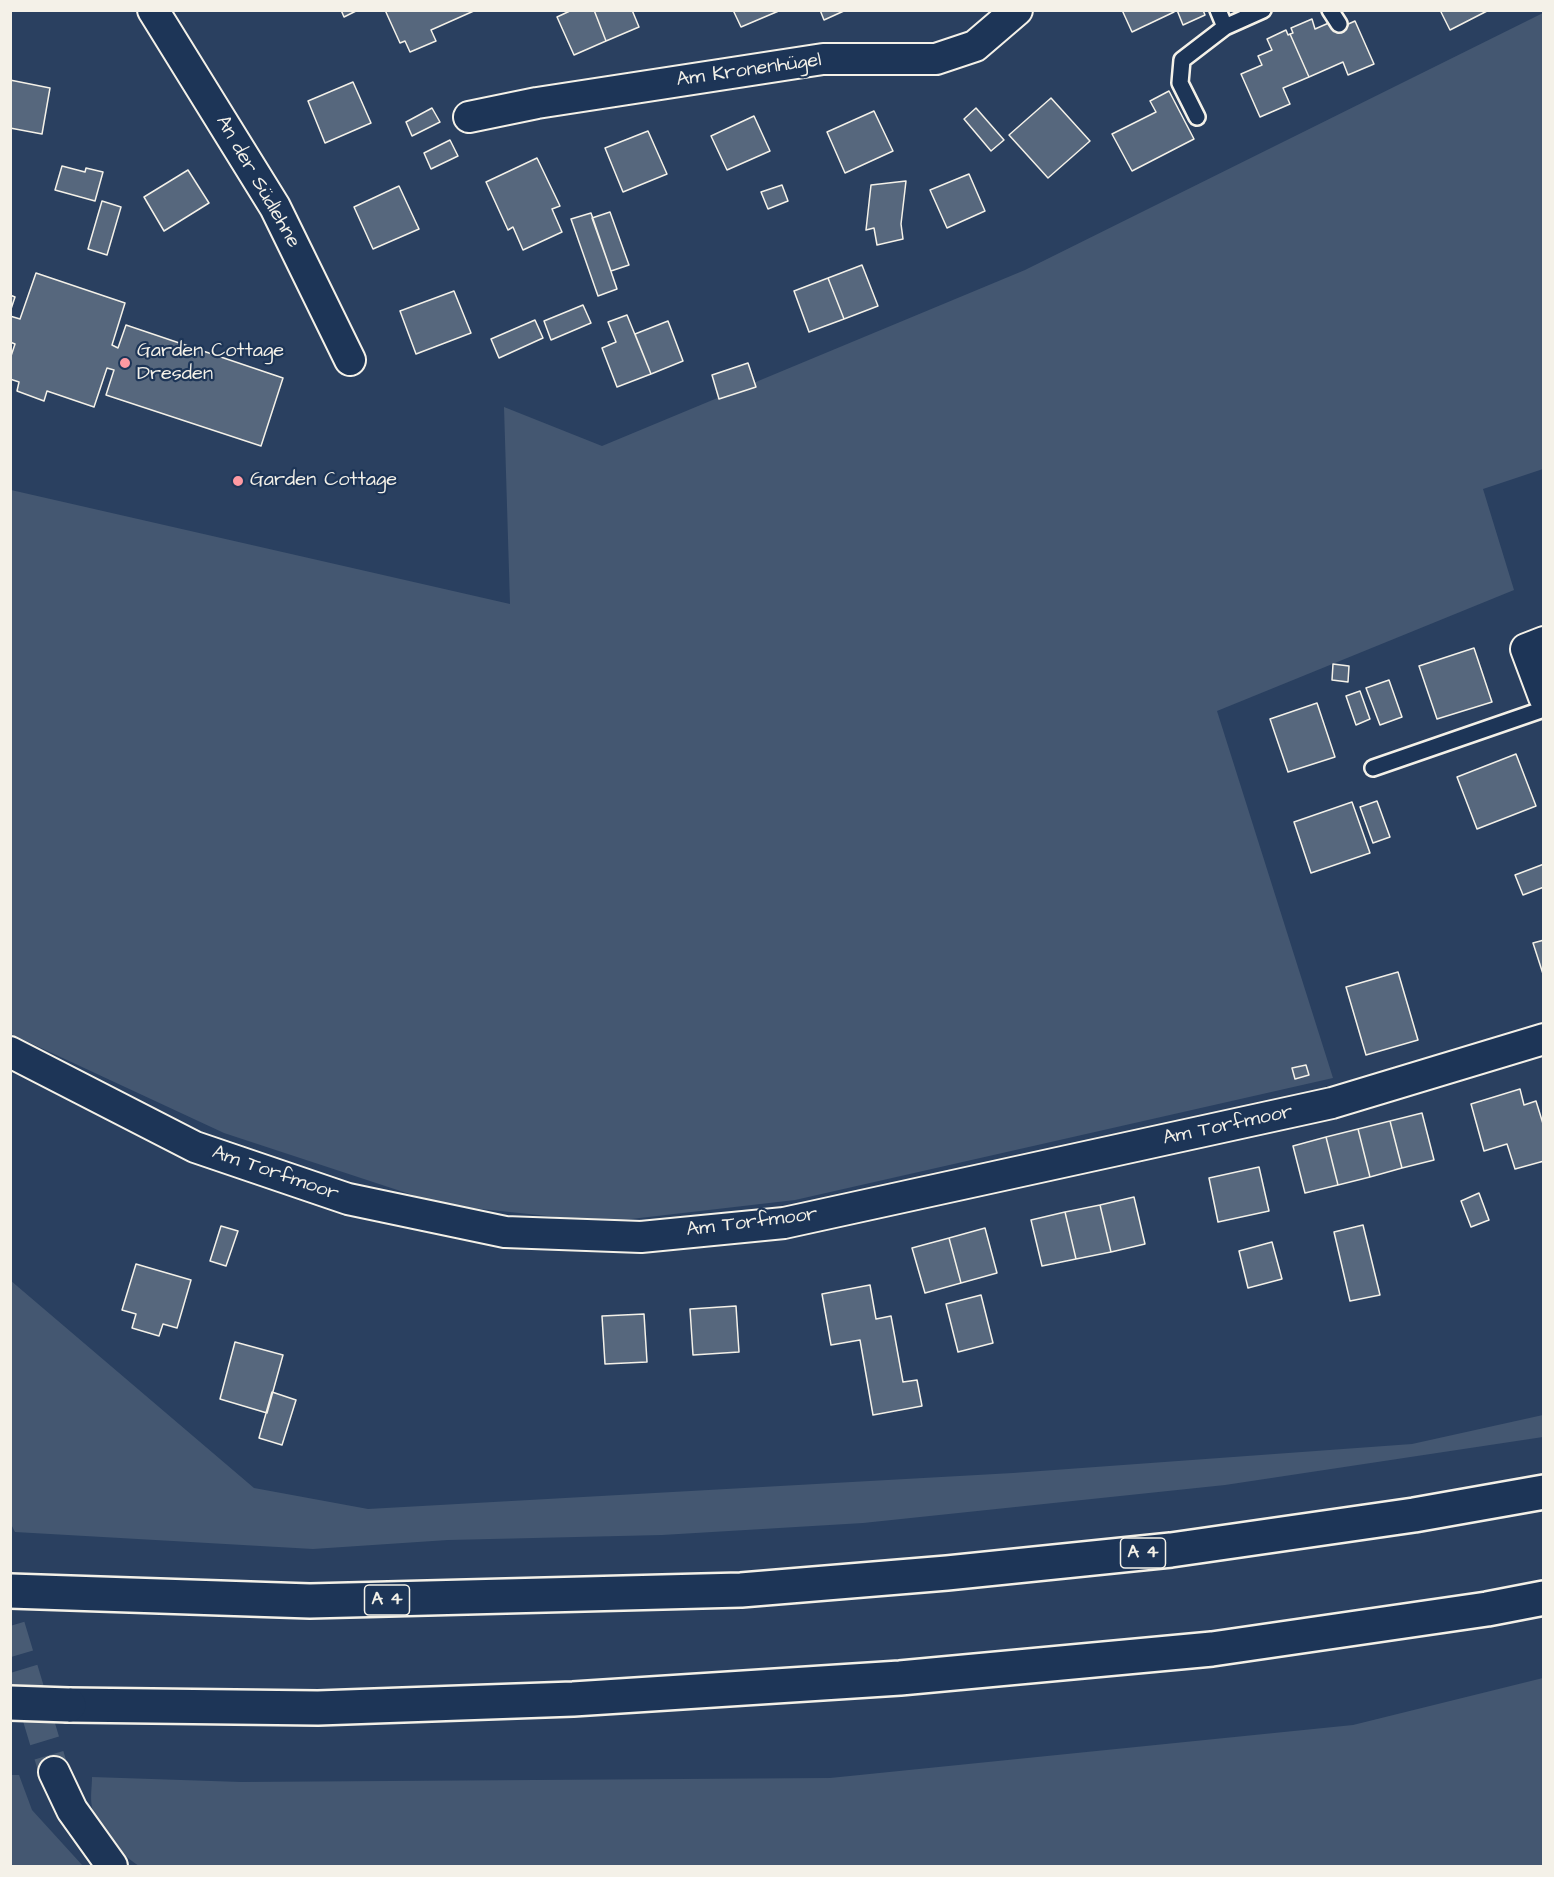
<!DOCTYPE html>
<html>
<head>
<meta charset="utf-8">
<style>
	body { margin:0 }
	#map { position:relative; width:1554px; height:1877px; overflow:hidden; background:#2a4060; font-family:"Architects Daughter",sans-serif }
	canvas { display:block }
	.frame { position:absolute; inset:0; border:12px solid #f4f1e8; pointer-events:none }
</style>
</head>
<body>
<div id="map">
<canvas width="1554" height="1877"></canvas>
<div class="frame"></div>
</div>
<script>
const ctx = document.querySelector('canvas').getContext('2d');
ctx.lineJoin = 'round';
function fill(path, color) { ctx.fillStyle = color; ctx.fill(path, 'evenodd'); }
function trace(path, color, width, dash) { ctx.strokeStyle = color; ctx.lineWidth = width; ctx.lineCap = dash ? 'butt' : 'round'; ctx.setLineDash(dash || []); ctx.stroke(path); }
function write(font, color, halo, rows, align = 'center') {
  ctx.font = font + ' "Architects Daughter",sans-serif'; ctx.lineWidth = 4.5; ctx.setLineDash([]); ctx.textBaseline = 'middle'; ctx.strokeStyle = halo; ctx.fillStyle = color; for (const [text, x, y, turn = 0] of rows) {
    ctx.save(); ctx.translate(x, y); ctx.rotate((+turn || 0) * Math.PI / 180); ctx.textAlign = isNaN(turn) ? turn : align; if (halo) ctx.strokeText(text, 0, 0); ctx.fillText(text, 0, 0); ctx.restore();
  }
}
fill(new Path2D(`
	M1543,13V469L1483,489L1514,590L1217,711L1333,1078L795,1200L605,1222L443,1205L224,1133L11,1034V490L510,604L504,407L602,446L1025,270Z
	M10,1280L254,1488L368,1509L1013,1473L1412,1444L1543,1415V1437L1225,1485L863,1523L662,1535L448,1540L313,1549L15,1532L10,1522Z
	M1543,1678V1866H139C120,1853 96,1830 92,1807C90,1797 92,1787 92,1777L241,1782L830,1778L1353,1725Z
	M10,1775H19L32,1810L83,1866H11Z`), '#445771');
const building = new Path2D(`
	M341,10H358L344,17Z
	M385,10H476L431,30L436,41L410,52L405,41L400,43Z
	M572,10H594L606,41L574,55L557,17Z
	M594,10H632L639,27L606,41Z
	M733,10H781L741,27Z
	M820,10H846L824,20Z
	M1122,10H1173L1174,12L1132,32Z
	M1177,10H1203L1205,15L1183,25Z
	M1440,10H1489L1450,30Z
	M1312,19L1315,29L1331,22L1335,30L1355,21L1374,64L1348,75L1343,62L1309,77L1290,34L1293,33L1291,28Z
	M1286,30L1288,35L1290,34L1309,77L1283,88L1290,104L1260,117L1241,74L1262,65L1258,56L1272,50L1267,39Z
	M10,80L50,88L42,134L10,128Z
	M353,82L371,123L325,143L308,101Z
	M1169,91L1194,139L1132,171L1112,134L1156,112L1150,101Z
	M1051,98L1090,141L1048,178L1009,135Z
	M432,108L440,122L412,136L406,122Z
	M976,108L1004,140L991,151L964,119Z
	M874,111L893,151L845,173L827,132Z
	M754,116L770,151L727,170L711,136Z
	M648,131L667,174L623,192L605,148Z
	M450,140L458,156L431,169L424,153Z
	M537,158L560,206L552,209L562,232L523,250L513,227L508,230L486,182Z
	M62,166L85,172L86,168L103,172L95,201L55,190Z
	M188,170L209,203L164,231L144,197Z
	M969,174L985,211L947,228L930,190Z
	M906,181L901,224L903,239L877,245L874,228L866,230L871,185Z
	M782,185L788,201L768,209L761,192Z
	M399,186L419,229L373,249L354,207Z
	M102,201L121,207L107,255L88,249Z
	M610,212L629,265L611,271L592,218Z
	M591,213L617,289L598,296L571,219Z
	M862,265L878,306L844,319L828,278Z
	M36,273L125,303L112,345L118,348L126,325L283,378L261,446L106,395L114,370L107,368L94,407L47,391L44,401L17,391L19,382L10,379V359L15,344L10,342V316L20,319Z
	M828,278L844,319L809,332L794,291Z
	M454,291L471,333L416,354L400,311Z
	M10,295L15,297L10,312Z
	M583,305L591,323L551,340L544,321Z
	M627,315L651,374L617,387L602,348L616,342L608,322Z
	M535,320L543,338L499,358L491,339Z
	M668,321L683,361L651,374L635,334Z
	M748,363L756,387L719,399L712,375Z
	M1474,648L1492,702L1437,719L1419,666Z
	M1333,664L1349,666L1348,682L1332,680Z
	M1389,680L1402,717L1380,725L1366,688Z
	M1360,691L1370,719L1356,725L1346,696Z
	M1317,703L1335,757L1288,772L1270,719Z
	M1516,754L1536,806L1477,829L1457,777Z
	M1377,801L1390,837L1373,843L1360,807Z
	M1352,802L1370,853L1311,873L1294,822Z
	M1544,864V887L1523,895L1515,875Z
	M1544,940V977L1533,943Z
	M1398,972L1418,1040L1366,1055L1346,987Z
	M1306,1065L1309,1075L1295,1079L1292,1068Z
	M1520,1089L1524,1105L1536,1101L1544,1127V1161L1515,1169L1507,1144L1484,1151L1471,1104Z
	M1422,1113L1434,1160L1402,1168L1390,1121Z
	M1390,1121L1402,1168L1370,1177L1358,1129Z
	M1358,1129L1370,1177L1338,1185L1326,1137Z
	M1326,1137L1338,1185L1305,1193L1293,1146Z
	M1259,1167L1269,1211L1218,1222L1209,1178Z
	M1479,1193L1489,1220L1471,1227L1461,1201Z
	M1134,1197L1145,1244L1111,1252L1100,1205Z
	M1100,1205L1111,1252L1076,1259L1065,1212Z
	M1065,1212L1076,1259L1042,1266L1031,1220Z
	M1363,1225L1380,1295L1350,1301L1334,1232Z
	M221,1226L238,1231L226,1266L210,1261Z
	M985,1228L997,1273L961,1283L949,1238Z
	M949,1238L961,1283L925,1293L912,1248Z
	M1272,1242L1282,1279L1248,1288L1239,1251Z
	M136,1264L191,1280L177,1328L163,1324L159,1336L132,1328L136,1314L122,1310Z
	M870,1285L876,1319L891,1316L903,1382L917,1380L922,1406L873,1415L860,1340L831,1345L822,1294Z
	M981,1295L993,1343L958,1352L946,1304Z
	M736,1306L739,1352L693,1355L690,1309Z
	M644,1314L647,1362L605,1364L602,1316Z
	M235,1342L283,1355L267,1413L220,1399Z
	M272,1392L296,1400L282,1445L259,1438Z`);
fill(building, '#56677d');
trace(building, '#f4f1e8', 1.5);
trace(new Path2D(`
	M10,1626L54,1772`), '#485b74', 30, [30, 15]);
const service = new Path2D(`
	M1218,10L1225,27L1263,10
	M1330,10L1339,24
	M1197,117L1180,83L1182,60L1225,27
	M1373,768L1544,709`);
const minor = new Path2D(`
	M153,10L275,207L350,360
	M469,117L537,103L823,59H936L975,46L1017,10
	M1544,642L1526,649L1544,697
	M10,1052L195,1147L348,1199L505,1232L641,1237L784,1223L1332,1103L1544,1039
	M54,1772L72,1810L112,1866`);
const motorway = new Path2D(`
	M10,1591L310,1601L741,1590L947,1573L1171,1550L1414,1515L1544,1492
	M69,1705L318,1708L573,1699L900,1678L1212,1649L1487,1609L1544,1598`);
trace(service, '#f4f1e8', 20);
trace(minor, '#f4f1e8', 34);
trace(motorway, '#f4f1e8', 38);
trace(service, '#1d3557', 15);
trace(minor, '#1d3557', 30);
trace(motorway, '#1d3557', 33);
const motorwayBridge = new Path2D(`
	M10,1703L69,1705`);
trace(motorwayBridge, '#f4f1e8', 38, []);
trace(motorwayBridge, '#1d3557', 33);
for (const [x, y, r, color] of [
	[125,363,6,"#ff9aa2"],
	[238,481,6,"#ff9aa2"]
]) { const dot = new Path2D(); dot.arc(x, y, r, 0, 2 * Math.PI); ctx.fillStyle = color; ctx.fill(dot); trace(dot, '#1d3557', 2); }
for (const [x, y, w] of [
	[1143,1553,45],
	[387,1600,45]
]) { const box = new Path2D(); box.roundRect(x - w / 2, y - 15, w, 30, 4.5); ctx.fillStyle = '#1d3557'; ctx.fill(box); trace(box, '#f4f1e8', 1.5); }
write('bold 18px', '#f4f1e8', null, [
	["A 4",1143,1553],
	["A 4",387,1600]
]);
write('20px', '#f4f1e8', '#1d3557', [
	["Am Kronenhügel",749,71,-8],
	["An der Südlehne",257,182,60],
	["Am Torfmoor",1228,1126,-12],
	["Am Torfmoor",275,1174,19],
	["Am Torfmoor",752,1223,-7]
]);
write('20px', '#f4f1e8', '#1d3557', [
	["Garden Cottage",137,352],
	["Dresden",137,375],
	["Garden Cottage",250,481]
], 'left');
</script>
</body>
</html>
